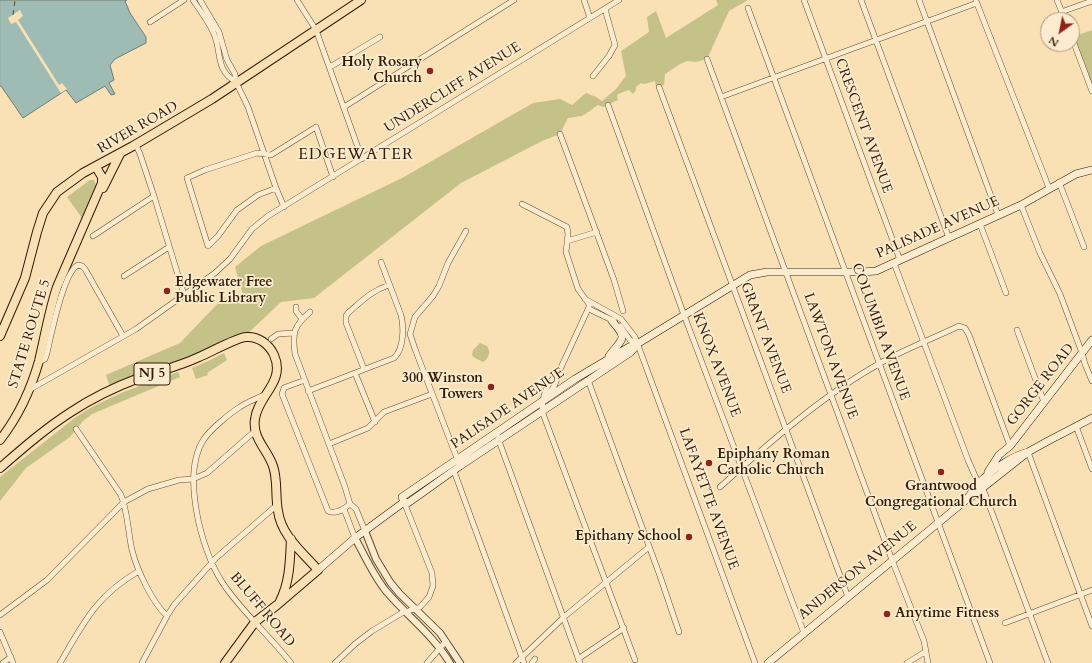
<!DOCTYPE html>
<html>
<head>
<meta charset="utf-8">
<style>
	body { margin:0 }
	#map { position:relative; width:1092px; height:663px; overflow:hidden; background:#fae0b5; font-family:Cardo,serif }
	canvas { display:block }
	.north { position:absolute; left:1040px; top:12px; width:40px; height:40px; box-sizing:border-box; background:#fcebcf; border:1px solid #ab987e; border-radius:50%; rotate:213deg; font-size:11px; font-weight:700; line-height:16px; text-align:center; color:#311c04 }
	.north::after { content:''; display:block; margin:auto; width:14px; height:18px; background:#8f2418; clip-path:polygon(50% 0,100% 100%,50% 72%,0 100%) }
</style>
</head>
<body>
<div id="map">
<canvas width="1092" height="663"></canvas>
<div class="north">N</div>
</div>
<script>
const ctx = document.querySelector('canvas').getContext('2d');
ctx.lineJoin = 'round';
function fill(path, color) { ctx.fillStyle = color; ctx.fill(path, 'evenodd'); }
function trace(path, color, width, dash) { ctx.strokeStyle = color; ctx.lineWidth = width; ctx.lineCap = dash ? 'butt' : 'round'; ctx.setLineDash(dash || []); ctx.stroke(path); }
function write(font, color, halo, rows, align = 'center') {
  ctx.font = font + ' Cardo,serif'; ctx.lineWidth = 3.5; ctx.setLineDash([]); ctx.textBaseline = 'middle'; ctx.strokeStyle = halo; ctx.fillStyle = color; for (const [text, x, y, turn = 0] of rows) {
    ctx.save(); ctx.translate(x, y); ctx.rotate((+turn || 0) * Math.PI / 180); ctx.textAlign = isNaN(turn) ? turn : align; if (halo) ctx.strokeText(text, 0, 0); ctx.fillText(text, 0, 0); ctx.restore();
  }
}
fill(new Path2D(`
	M716,0H748L729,11L707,59L696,62L687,61L680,64L665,74L664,85L656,87L655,81L644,84L641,83L636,87V90L633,94L629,90L618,94L617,96L618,100L603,107L598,105C596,106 584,116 581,116C577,117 572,117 568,118L560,134L542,141L461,183L314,298L281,302L244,337L111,390L106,375L180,343L223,298L243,295L235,267L261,246L402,178L533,103L560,99L572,105L586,93L596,97L602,101L616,89L626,76L621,51L649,32L647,17L656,11L666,38L718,5Z
	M1092,30V91L1072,37Z
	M90,180H94L96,185L82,218L67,197Z
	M480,343L487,346C491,352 489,358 483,362L475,358L472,355L473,350Z
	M224,353L227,360L207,373L208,375L196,379L192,368L208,361Z
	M178,372L180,377L92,414L83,421L70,437L26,468L0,501V477L76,417L92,407L121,393Z`), '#c4c189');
const water = new Path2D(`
	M0,0H127L125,1L130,13L146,37V43L115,59L110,65L114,80L109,83L115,94L111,95L105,86L76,103L66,90L23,118L1,86H0Z`);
fill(water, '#9fbcb4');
trace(water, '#737c6e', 1);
fill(new Path2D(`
	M20,10L23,16L18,20L59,85L62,83L67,89L61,93L16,22L11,24L8,18Z`), '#fae0b5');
trace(new Path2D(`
	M13,15L15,0`), '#524c39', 1, [5, 4]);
const minor = new Path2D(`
	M193,0C200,11 209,22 214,34C222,53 215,70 236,82
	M200,0L219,32L227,60L235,74L236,82L248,107L276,188L284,207
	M297,0L316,30L362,159
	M584,0L590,18
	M804,0L900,260
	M861,0L949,238
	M919,0L998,215
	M1057,0L1065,20
	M976,1L1049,188
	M748,8L990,663
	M1061,12L1092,1
	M150,22L184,0
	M1072,38L1092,91
	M707,59L892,560L924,641L928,663
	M330,67L380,37
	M593,76L609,56L615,45L605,9
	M659,87L848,597
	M721,97L977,3
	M608,105L684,315L804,633
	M344,107L514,0
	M560,134L614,280L623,311
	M136,145L140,154L154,196L184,295
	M1059,182L1084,247
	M276,188L258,195L237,210L218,236L208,246L187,178L205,170L257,153L271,155L316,127L333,177
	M522,204L567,227L568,234L566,252L578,289L589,304V307L557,376C557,383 553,389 548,394
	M1021,205L1040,253L1060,294L1082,353L1085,364L1092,381
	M980,224L1006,293
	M93,236L154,196
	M567,241L597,232
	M894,263L968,460L975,476L985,494L1048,663
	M124,276L169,247
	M585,299L621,319L635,337L755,663
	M296,307V311L302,319
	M589,309L614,321
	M310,312C294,326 292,332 295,354L345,487L350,504L356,509L365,531
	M620,326L630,340L637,344
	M1017,330L1044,402
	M271,339L278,334L294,333
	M39,362L45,359L47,353C51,336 63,272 78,265L82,266L85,269L123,336
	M364,369L346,323V316L348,313C362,301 371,291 389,285
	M355,373L375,422
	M557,376C546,381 542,400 542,411L635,660
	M305,380L286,387L284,388L282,394L328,511C336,515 344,509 350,504
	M588,380L660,576L679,632
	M29,390L136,329L215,273L230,259L252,229L268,216L619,0
	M308,391L394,358C404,349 404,327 401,315L381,262
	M264,395C256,399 247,402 240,407C230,413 210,430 204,439C181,473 201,550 222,582C241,611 269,635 291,663
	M1076,426L1092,469
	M76,429L121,495C128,513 128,532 132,550C137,570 152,602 167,616
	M499,437V441L580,663
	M329,444L368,428L384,412L432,394
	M1028,452L1092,626
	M458,461L415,349L410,334L415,317L433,296L439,286L448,263L466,231
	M454,471L524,663
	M720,487C771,441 824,394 884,361C908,348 934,338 959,326L965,328L969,335L1010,446
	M344,509L355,538
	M0,615L47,580L124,502L148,489L179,480L193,479L207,473L255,431
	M1005,623L1092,590
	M0,632L13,663
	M578,659L624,628
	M3,663L11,657
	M60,663C84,622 96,596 139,571
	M142,663L167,616L174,605L216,558L277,505
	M335,663L355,644L372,631L402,613L420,607L429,597L433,586L432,573L404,502
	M427,663L446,641
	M516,663L564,617L649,547
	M532,663L535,659
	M907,663L925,652`);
const tertiary = new Path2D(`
	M365,531L376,559L390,582L399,593L440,633L460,663
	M355,538C365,556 373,575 386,591C407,616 433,635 450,663`);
const secondary = new Path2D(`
	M609,356C622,338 629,340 612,321
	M988,472L999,455L1010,446L1092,340
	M971,497L1028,452L1048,441L1092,418
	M404,502L402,497L575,379L629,347L637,344L750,275L767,272H862L876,271L1021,205L1076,174L1092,170
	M318,570L355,538L404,502L408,503L460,466L631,352L637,345
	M768,663L966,500C972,493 977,484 984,478C996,467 1013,456 1028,452`);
const primary = new Path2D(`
	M103,188L120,154
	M0,336L25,278L37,232L43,213L57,192L83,173L133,146L212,99L361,0
	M0,440C18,417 31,389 39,361C45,336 49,311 57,287L102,183V177L96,167
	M0,468C23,448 46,428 71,412C92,398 115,387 139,378C159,371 180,366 199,357C209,353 238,337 246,337C258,336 269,344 274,355C286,382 258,395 255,419C252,438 267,449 273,466C278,480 275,496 278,511C281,535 302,552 318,570L277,605L255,622L225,663
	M280,601C290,582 290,559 291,539`);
trace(minor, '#634d30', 6);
trace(tertiary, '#634d30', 8);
trace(secondary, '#311c04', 8);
trace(primary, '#311c04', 10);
trace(minor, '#fcebcf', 5);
trace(tertiary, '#fcebcf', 6);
trace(secondary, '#fcebcf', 7);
trace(primary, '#fae0b5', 8);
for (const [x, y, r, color] of [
	[430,71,4,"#8f2418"],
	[167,291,4,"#8f2418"],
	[491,387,4,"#8f2418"],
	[709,463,4,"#8f2418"],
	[941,472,4,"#8f2418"],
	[689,537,4,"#8f2418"],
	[887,614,4,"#8f2418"]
]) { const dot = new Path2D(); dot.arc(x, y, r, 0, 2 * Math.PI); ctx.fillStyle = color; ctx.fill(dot); trace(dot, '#fcebcf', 1.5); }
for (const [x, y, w] of [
	[152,374,36]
]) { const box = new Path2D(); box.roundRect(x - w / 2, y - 11, w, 22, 3); ctx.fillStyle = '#fcebcf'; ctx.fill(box); trace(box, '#311c04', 1); }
write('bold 13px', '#311c04', null, [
	["NJ 5",152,374]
]);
write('bold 14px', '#311c04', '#fcebcf', [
	["Holy Rosary",422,63],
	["Church",422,79],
	["Edgewater Free",175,283,"left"],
	["Public Library",175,299,"left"],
	["300 Winston",483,379],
	["Towers",483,395],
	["Epiphany Roman",717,455,"left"],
	["Catholic Church",717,471,"left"],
	["Grantwood",941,487,"center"],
	["Congregational Church",941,503,"center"],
	["Epithany School",681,537],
	["Anytime Fitness",895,614,"left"]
], 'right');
write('14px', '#311c04', '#fcebcf', [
	["UNDERCLIFF AVENUE",453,88,-32],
	["CRESCENT AVENUE",863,126,70],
	["RIVER ROAD",138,128,-30],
	["PALISADE AVENUE",938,228,-24],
	["COLUMBIA AVENUE",880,332,70],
	["STATE ROUTE 5",30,334,-73],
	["GRANT AVENUE",765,338,69],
	["LAWTON AVENUE",830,356,70],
	["KNOX AVENUE",716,365,69],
	["GORGE ROAD",1041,385,-52],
	["PALISADE AVENUE",508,409,-34],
	["LAFAYETTE AVENUE",708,499,70],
	["ANDERSON AVENUE",858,571,-39],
	["BLUFF ROAD",262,610,50]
]);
ctx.letterSpacing = '1px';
write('16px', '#311c04', '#fcebcf', [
	["EDGEWATER",356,155]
]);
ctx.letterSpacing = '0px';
</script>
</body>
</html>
